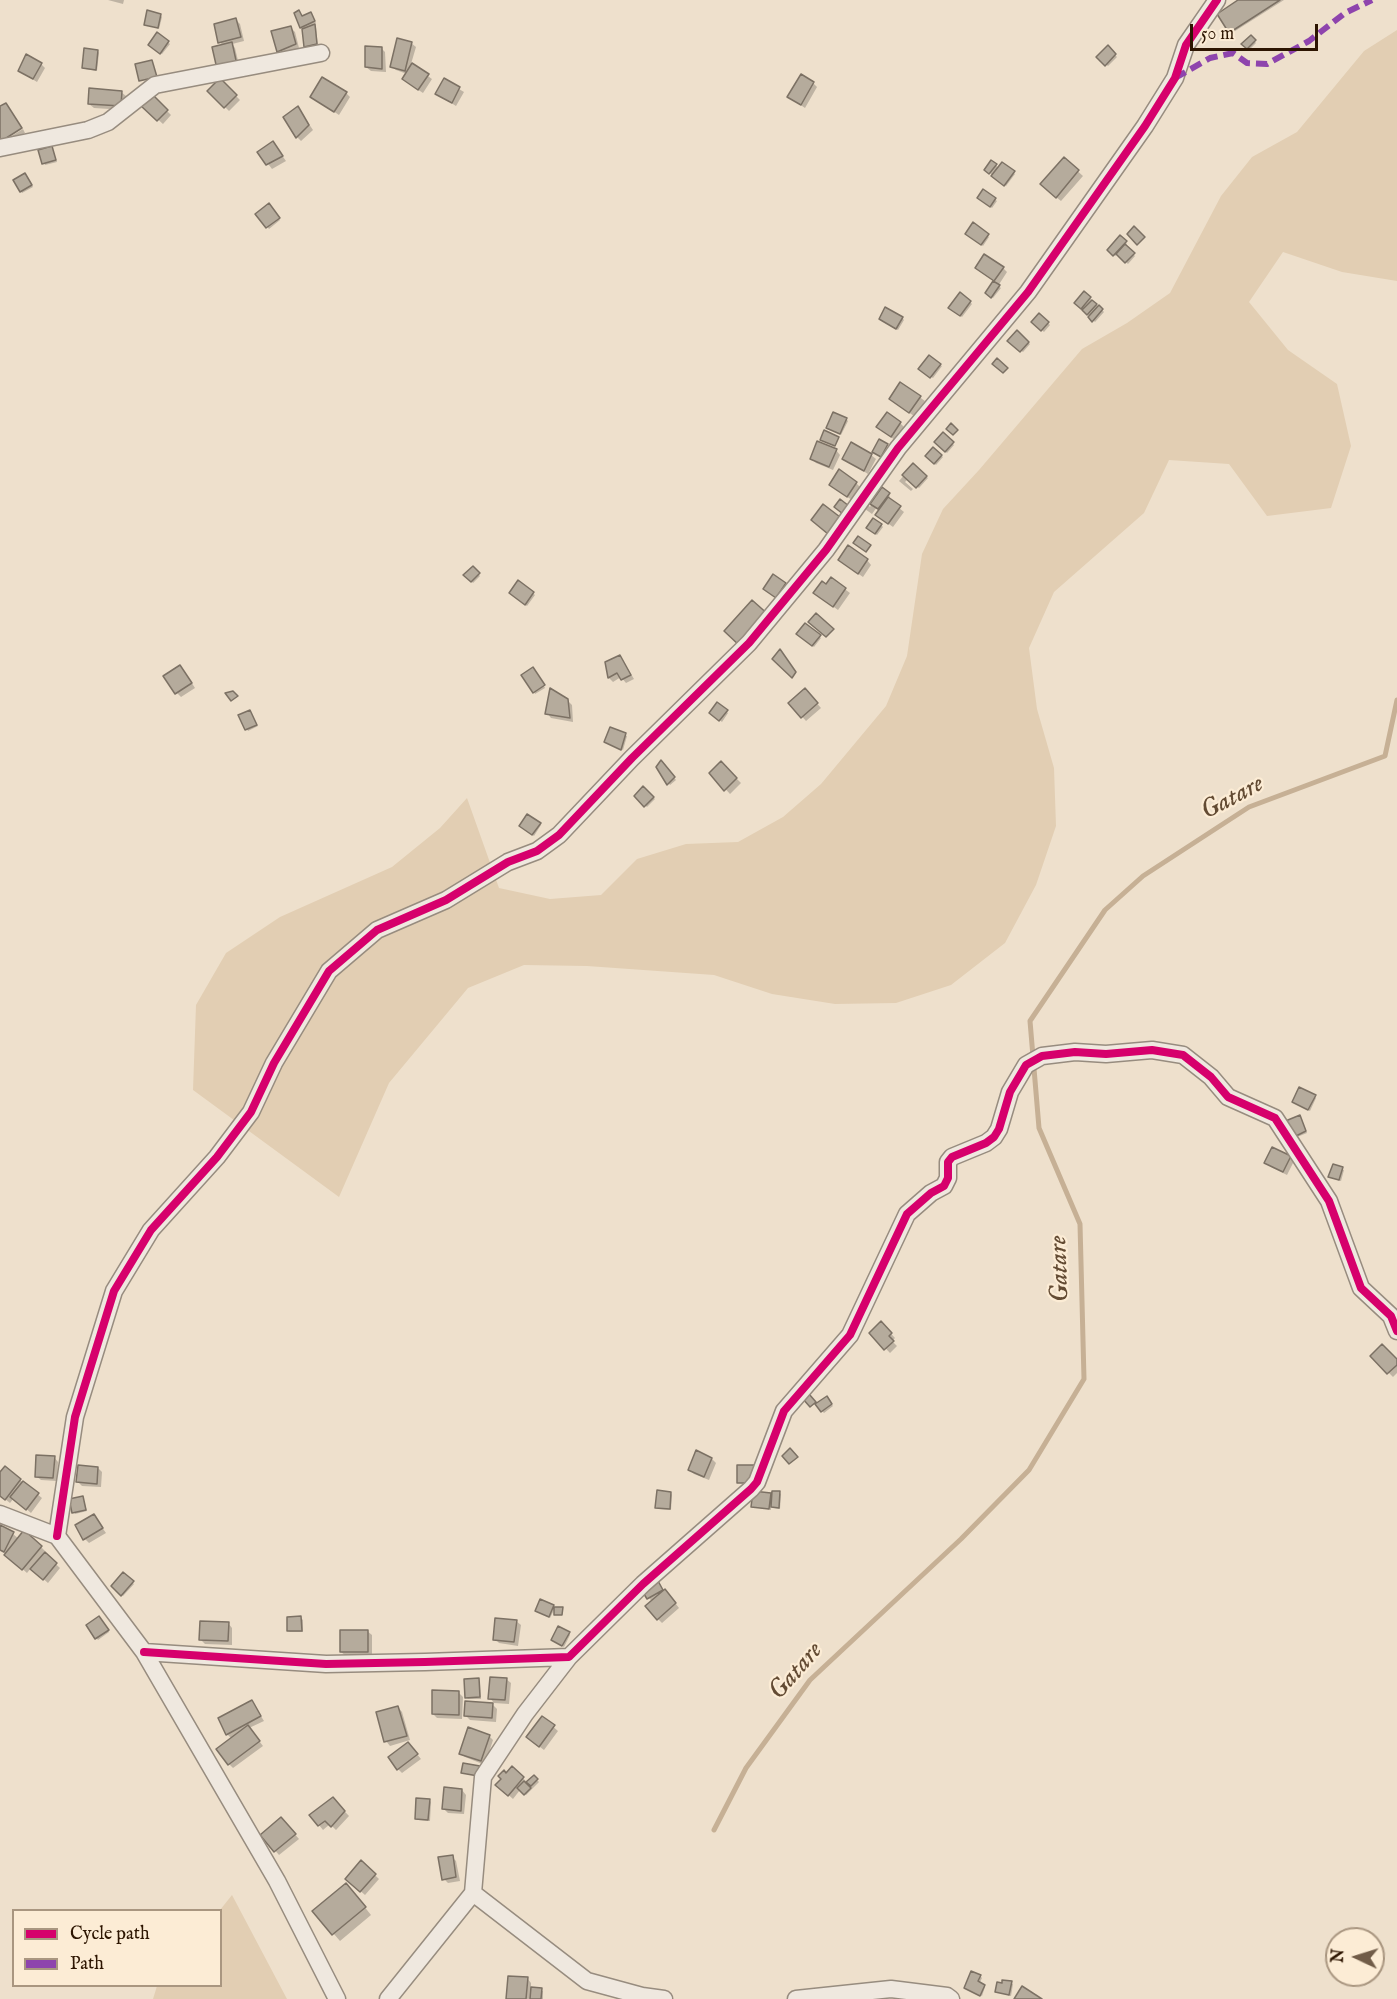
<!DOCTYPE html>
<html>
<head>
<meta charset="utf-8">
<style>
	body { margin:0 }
	#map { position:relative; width:1397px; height:1999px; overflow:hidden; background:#eee0cc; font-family:"IM FELL English",serif }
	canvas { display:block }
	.legend { position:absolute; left:12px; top:1909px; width:210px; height:78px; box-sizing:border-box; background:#fcecd5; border:2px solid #a99680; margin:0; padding:8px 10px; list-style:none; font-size:18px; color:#2d1501 }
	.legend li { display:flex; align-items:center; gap:12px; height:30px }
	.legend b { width:30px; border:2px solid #a99680 }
	.north { position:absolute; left:1325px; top:1927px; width:60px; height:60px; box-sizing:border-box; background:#fcecd5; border:2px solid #a99680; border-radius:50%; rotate:274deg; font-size:16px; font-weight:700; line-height:24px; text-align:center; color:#2d1501 }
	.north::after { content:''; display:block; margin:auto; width:21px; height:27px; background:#715c48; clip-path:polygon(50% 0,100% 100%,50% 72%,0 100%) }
	.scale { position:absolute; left:1190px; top:24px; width:128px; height:27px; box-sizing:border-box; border:3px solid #2d1501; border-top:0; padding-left:8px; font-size:18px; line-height:21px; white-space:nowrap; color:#2d1501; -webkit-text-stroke:4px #fcecd5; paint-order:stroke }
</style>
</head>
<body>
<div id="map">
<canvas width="1397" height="1999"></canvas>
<ul class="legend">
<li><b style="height:8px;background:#d6006c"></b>Cycle path</li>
<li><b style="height:8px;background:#8e44ad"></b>Path</li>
</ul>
<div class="north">N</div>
<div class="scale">50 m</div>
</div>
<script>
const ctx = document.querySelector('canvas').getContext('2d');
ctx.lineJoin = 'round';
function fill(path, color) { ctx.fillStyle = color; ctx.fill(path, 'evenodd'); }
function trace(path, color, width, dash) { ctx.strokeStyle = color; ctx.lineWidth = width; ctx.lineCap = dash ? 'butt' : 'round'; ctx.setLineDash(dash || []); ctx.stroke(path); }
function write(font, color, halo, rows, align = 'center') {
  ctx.font = font + ' "IM FELL English",serif'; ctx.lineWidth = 4.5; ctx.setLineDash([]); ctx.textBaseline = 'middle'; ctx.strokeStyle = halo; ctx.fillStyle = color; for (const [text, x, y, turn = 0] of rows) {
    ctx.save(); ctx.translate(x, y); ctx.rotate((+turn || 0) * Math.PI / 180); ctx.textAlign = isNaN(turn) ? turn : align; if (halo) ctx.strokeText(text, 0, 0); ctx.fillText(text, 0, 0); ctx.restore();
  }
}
fill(new Path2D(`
	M1397,30V281L1342,272L1283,252L1249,302L1288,350L1337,384L1351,446L1331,508L1267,516L1229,464L1169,460L1144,513L1054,592L1029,648L1037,709L1054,768L1056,826L1036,885L1005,943L951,985L896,1003L835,1004L772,994L714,975L587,966L524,965L468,988L389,1083L339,1197L193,1090L196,1005L226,953L280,917L392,867L440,828L467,798L499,888L550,899L601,895L637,859L686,844L738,842L783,817L821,784L886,706L907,656L922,554L943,509L979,470L1082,349L1127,323L1170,293L1221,196L1252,157L1297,132L1364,51Z
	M232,1895L287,1999H153L157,1986H220V1910Z`), '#e2ceb3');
fill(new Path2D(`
	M108,0H124L123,4Z
	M1241,0H1284L1232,33L1230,32Z
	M299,12L303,18L312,16L316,23L313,24L316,27L318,46L307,48L306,47L303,29L296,14Z
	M160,15L162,17L159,29L146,24Z
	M236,20L240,24L244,41L232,44L235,48L240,69L220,42Z
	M290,27L295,32L299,48L282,55L278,51Z
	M157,35L170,44L162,54L150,45Z
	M1251,37L1256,43L1249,50L1244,44Z
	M411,43L416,47L411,64L432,79L423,93L408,83L407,74L396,70L391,66Z
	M381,48L385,52L386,72L371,71L366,67Z
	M1108,48L1117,57L1108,66L1098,57Z
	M98,51L99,53L97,71L85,69L84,68Z
	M41,64L45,68L37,82L19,71Z
	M220,80L240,100L229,111L209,91Z
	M444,80L464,92L456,106L437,94Z
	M813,83L817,87L805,108L789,97Z
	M121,92L126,96L125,110L94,108L89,104Z
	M346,93L350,97L339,115L312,97Z
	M151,95L171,115L163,124L142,105Z
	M298,108L313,130L301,141L297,137Z
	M23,129L25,133L3,146L0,143Z
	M52,147L57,162L45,165L40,151Z
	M276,147L286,161L272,169L259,152Z
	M1064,159L1083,176L1061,201L1046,189Z
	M991,162L999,168L1002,164L1015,174L1006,186L986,170Z
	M27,176L33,187L22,193L21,191Z
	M983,191L997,201L992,208L979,197Z
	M269,205L280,220L269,229L257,214Z
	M973,225L989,237L983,246L967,233Z
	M1120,237L1127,244L1125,246L1135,256L1128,264L1118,254L1115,256L1109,250Z
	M1003,268L1007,272L998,286L1001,288L993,298L986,293L995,281L981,272Z
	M1085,293L1104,312L1095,322L1076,303Z
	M970,302L972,304L962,317L952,309Z
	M1039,315L1050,325L1044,332L1033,322Z
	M902,318L904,320L898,330L882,321Z
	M1017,332L1030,344L1023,352L1009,341Z
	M940,365L942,366L933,378L922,371Z
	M901,384L925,401L914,416L895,403Z
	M846,419L848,421L841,435L828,428Z
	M900,423L904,427L895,440L882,431Z
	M943,434L954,445L947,453L936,442Z
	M933,449L943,457L936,465L927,456Z
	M836,450L840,455L833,470L816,463L811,458Z
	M871,455L876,459L868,474L844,459Z
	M913,465L928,478L919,488L908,479L905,482L913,489L911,491L899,481Z
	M856,483L860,487L852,500L835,489Z
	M882,489L890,496L888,499L904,512L893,527L882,519L881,510L877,507L872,514L865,509L868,505L870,507Z
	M881,525L883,527L877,535L868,528Z
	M867,560L871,565L863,577L844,564Z
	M472,568L480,576L473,583L466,575Z
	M831,579L850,593L838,610L820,597Z
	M518,582L535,595L527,606L511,593Z
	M806,625L821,638L814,647L798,634Z
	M620,656L634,679L626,683L621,677L613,682L609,678L607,663Z
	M184,671L195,688L181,697L177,693Z
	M535,671L545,688L535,694L534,692Z
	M805,690L821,708L806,721L790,703Z
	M567,700L572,705L573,722L551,718L547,713Z
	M718,704L728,713L722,722L711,713Z
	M250,711L258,726L248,731L240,716Z
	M611,729L627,736L623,750L608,744Z
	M721,763L741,783L730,794L711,773Z
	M662,764L676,780L670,785L657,767Z
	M643,788L655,799L647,807L636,796Z
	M540,824L541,825L534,836L523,827Z
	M1315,1097L1316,1098L1310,1111L1295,1103Z
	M1301,1119L1307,1133L1292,1139Z
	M1290,1157L1294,1161L1287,1175L1271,1167L1266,1162Z
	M1334,1166L1344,1170L1341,1181L1332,1178Z
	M881,1323L895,1338L892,1341L897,1346L890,1353L871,1333Z
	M1372,1356L1397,1361V1373L1393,1377Z
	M828,1400L833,1406L824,1413L822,1411Z
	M697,1452L712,1459L716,1463L709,1480L694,1474L689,1469Z
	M54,1457L58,1462L57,1481L41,1480L36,1476Z
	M98,1468L102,1472L101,1487L82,1486L78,1482Z
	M0,1474L20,1480L42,1498L31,1513L14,1498L10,1503L0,1495Z
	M671,1493L672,1495L671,1510L658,1509L657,1508Z
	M780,1493L781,1494L780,1509L774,1508L771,1505V1510L753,1506L770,1495L773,1498Z
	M83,1497L87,1511L75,1514L74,1512Z
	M94,1516L106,1533L89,1543L85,1539Z
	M0,1527L13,1534L19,1539L41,1547L45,1551L44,1553L60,1568L48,1583L31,1568L27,1573L6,1554L0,1551Z
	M123,1574L134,1584L123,1596L113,1586Z
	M658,1583L664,1592L669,1595L679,1608L662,1623L658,1619L652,1602L643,1589Z
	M553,1606L555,1608L550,1618L538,1612Z
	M301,1618L303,1620V1632H290L288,1631Z
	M101,1619L109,1632L98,1640L88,1625Z
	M516,1621L521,1625L518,1646L499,1643L495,1639Z
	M228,1623L232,1628V1645L205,1644L201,1640Z
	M367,1631L372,1635V1656H346L341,1652Z
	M569,1633L570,1635L564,1647L552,1640Z
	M506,1679L511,1683L509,1704L494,1703L490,1698Z
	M478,1680L480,1681L481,1699H468L467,1698Z
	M458,1692L463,1697L462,1719L437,1718L433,1714Z
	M252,1702L264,1721L249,1728L263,1746L233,1768L229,1764L232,1739L227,1734Z
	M493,1705L497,1709L496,1722L470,1720L466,1716Z
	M398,1707L402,1712L410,1740L390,1746L386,1741Z
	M543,1718L558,1731L544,1750L532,1741Z
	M489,1736L493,1740L485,1765L465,1757L460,1753Z
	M412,1748L421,1759L402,1773L398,1769Z
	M512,1768L527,1782L534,1777L539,1782L526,1795L520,1790L513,1799L502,1789L506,1775Z
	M462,1790L466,1795L464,1814L448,1813L443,1808Z
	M333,1799L349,1816L336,1830L330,1824L323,1830L311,1815Z
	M429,1800L431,1802L430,1821L418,1820L416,1819Z
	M285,1823L299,1839L279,1855L262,1835Z
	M452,1857L456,1861L460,1881L448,1883L444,1879Z
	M361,1862L379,1879L365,1895L347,1879Z
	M352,1891L371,1915L340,1941L314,1911Z
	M980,1976L982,1978L979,1984L985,1987L982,1996L965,1988Z
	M527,1978L531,1983V1988L543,1991V1999H508Z
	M1004,1981L1013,1984L1011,1996L997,1992L1003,1985Z`), '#0003');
trace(new Path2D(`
	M714,1830L746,1768L810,1680L961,1539L1029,1470L1084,1379L1080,1224L1039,1128L1030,1021L1105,910L1143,876L1249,807L1385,756L1397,700`), '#c6b095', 5);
const building = new Path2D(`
	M1238,0H1280L1229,33L1217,14Z
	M147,10L161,14L158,28L144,25Z
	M299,10L302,16L311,12L315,21L300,28L294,13Z
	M236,18L241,37L218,43L214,24Z
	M315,24L317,44L304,47L302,29Z
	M291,26L296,44L277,52L271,31Z
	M157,32L169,41L160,54L148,45Z
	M1251,35L1256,40L1247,49L1241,44Z
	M397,38L412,42L405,71L390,67Z
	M232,42L237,65L217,69L212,47Z
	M1108,45L1116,54L1105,66L1096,57Z
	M365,46L382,47V69L365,67Z
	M84,48L98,50L96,70L82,68Z
	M26,54L42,63L33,79L18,71Z
	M152,60L157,77L139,81L135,64Z
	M412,63L429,74L418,90L402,79Z
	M801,74L814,82L801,105L787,97Z
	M322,77L347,92L334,112L310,97Z
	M220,78L237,95L224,108L207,91Z
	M444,78L460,87L452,103L435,94Z
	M89,88L122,91L121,106L88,104Z
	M151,93L168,110L157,121L140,105Z
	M6,103L22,128L0,142V106Z
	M298,106L309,125L296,138L283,117Z
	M273,141L283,156L266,165L257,152Z
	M52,146L56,160L42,164L38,150Z
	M1064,157L1079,170L1056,198L1040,184Z
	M991,160L997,164L989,174L984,170Z
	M1002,162L1015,171L1004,186L991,176Z
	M25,173L32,185L20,192L13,180Z
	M983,189L996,198L990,207L977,198Z
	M269,203L280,218L266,228L255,214Z
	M973,222L989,234L981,245L965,234Z
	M1134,226L1145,237L1137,245L1127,234Z
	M1120,235L1127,241L1113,256L1107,250Z
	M1125,244L1135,253L1125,263L1116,254Z
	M984,254L1004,267L994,281L975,268Z
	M993,281L1000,285L991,298L985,293Z
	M1084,291L1091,297L1081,309L1074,303Z
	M960,292L971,301L960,316L948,308Z
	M1092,300L1097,304L1087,315L1082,310Z
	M1099,305L1103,309L1092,322L1088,317Z
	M885,307L903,317L896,329L879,319Z
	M1039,313L1049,322L1041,331L1031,322Z
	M1017,330L1029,342L1020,352L1007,341Z
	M929,355L941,364L930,378L918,369Z
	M997,358L1008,368L1003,373L992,364Z
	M900,382L921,396L909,413L889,399Z
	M833,412L847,418L840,434L826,428Z
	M887,412L901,422L891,437L876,427Z
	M951,423L958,430L953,435L946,429Z
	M824,430L839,437L835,446L820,440Z
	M943,432L954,442L945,452L934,442Z
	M879,439L888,444L881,457L872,452Z
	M817,441L837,449L829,467L810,459Z
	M851,442L872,454L864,471L842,459Z
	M933,447L942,455L934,464L925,456Z
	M913,463L927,476L916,488L902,475Z
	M839,469L857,482L847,497L829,485Z
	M882,487L890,493L878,509L870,504Z
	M888,497L901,506L888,524L875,515Z
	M840,499L849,506L843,514L834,507Z
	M823,504L840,517L828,534L811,520Z
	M873,518L882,524L875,534L866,528Z
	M858,536L871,545L866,552L853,543Z
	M848,545L868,559L858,574L838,560Z
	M473,566L480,573L471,582L463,575Z
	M773,574L786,583L776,598L763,589Z
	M831,577L846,588L833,607L813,593L822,581L826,584Z
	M518,580L534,592L525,605L509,593Z
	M752,600L770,616L741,647L724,631Z
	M816,613L834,629L826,637L808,622Z
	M805,623L821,635L812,646L796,634Z
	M780,649L796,672L792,678L772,659Z
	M620,655L631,675L621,680L617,673L608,678L605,662Z
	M180,665L192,683L175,694L163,676Z
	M533,667L545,685L533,693L521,675Z
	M550,688L568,699L570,718L545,714Z
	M805,688L818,703L801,718L788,703Z
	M233,691L238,696L231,701L225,693Z
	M717,702L728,710L719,721L709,713Z
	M250,710L257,725L245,730L238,715Z
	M610,727L626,733L621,750L604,742Z
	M661,760L675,777L667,785L656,767Z
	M721,761L737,778L724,791L709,773Z
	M643,786L654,797L644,807L634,796Z
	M527,814L541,823L532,835L519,826Z
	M1299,1087L1316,1095L1308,1110L1292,1102Z
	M1300,1115L1306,1131L1290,1139L1283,1122Z
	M1272,1147L1291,1156L1283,1172L1264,1163Z
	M1333,1164L1343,1167L1339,1180L1328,1177Z
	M881,1321L892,1333L889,1336L894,1341L884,1350L869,1333Z
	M1382,1344L1397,1359V1365L1387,1374L1370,1356Z
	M809,1394L816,1402L810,1407L803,1399Z
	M827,1396L832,1404L821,1412L815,1404Z
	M790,1448L798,1457L789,1464L782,1456Z
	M696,1450L712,1458L704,1477L688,1470Z
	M36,1455L55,1456L53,1478L35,1477Z
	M78,1465L98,1467L97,1484L76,1482Z
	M737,1465H754L755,1483H737Z
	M5,1466L21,1479L5,1500L0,1496V1472Z
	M23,1481L39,1493L26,1510L10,1497Z
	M657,1490L671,1492L670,1509L655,1508Z
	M753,1491L771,1493L769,1509L751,1507Z
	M772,1491H780L779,1508L771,1507Z
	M83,1496L86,1510L72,1513L69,1499Z
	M94,1514L103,1528L83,1540L75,1525Z
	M0,1525L14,1532L4,1552L0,1550Z
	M24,1530L42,1546L22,1570L4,1555Z
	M45,1552L57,1563L43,1580L30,1569Z
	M123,1572L134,1581L121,1596L111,1586Z
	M657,1579L663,1590L647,1599L641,1589Z
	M665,1589L676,1603L657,1620L645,1606Z
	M540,1599L554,1605L549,1617L535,1611Z
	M554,1607H563L562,1615H554Z
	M99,1616L109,1630L95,1639L86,1625Z
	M301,1616L302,1631H287V1617Z
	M495,1618L517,1620L514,1642L493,1640Z
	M200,1621L229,1622L228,1641L199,1640Z
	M558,1626L570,1632L562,1646L551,1640Z
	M340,1630H368V1652H340Z
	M490,1677L507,1678L505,1700L488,1699Z
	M479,1678L480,1697L465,1698L464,1679Z
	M432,1690L459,1691V1715L432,1714Z
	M252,1700L261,1716L226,1735L218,1718Z
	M465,1701L493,1703L492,1718L464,1716Z
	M398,1706L407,1736L384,1742L376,1712Z
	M542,1716L555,1725L539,1747L526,1737Z
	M248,1725L260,1741L228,1765L216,1749Z
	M468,1727L490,1735L481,1761L459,1754Z
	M408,1742L418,1754L397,1770L388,1757Z
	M463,1763L480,1766L478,1776L461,1773Z
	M512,1766L524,1777L508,1796L495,1785L501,1779L498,1776L504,1770L506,1773Z
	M534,1775L538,1779L531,1786L526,1782Z
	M524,1781L531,1788L524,1795L517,1788Z
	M444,1787L462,1789L461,1811L442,1809Z
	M333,1797L345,1811L331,1827L325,1821L318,1826L309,1815Z
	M416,1798L430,1799L428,1820L415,1819Z
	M281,1817L296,1834L274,1852L260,1835Z
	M453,1855L456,1877L442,1880L438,1857Z
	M361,1860L376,1874L360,1892L345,1879Z
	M346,1883L366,1907L332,1935L312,1911Z
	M971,1971L981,1975L978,1981L985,1985L980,1996L964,1988Z
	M508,1976L528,1977L526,1999H506Z
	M1002,1980L1012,1981L1009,1995L995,1992L997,1982L1002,1983Z
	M1022,1986L1042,1999H1014Z
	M531,1987L542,1988L541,1999H530Z`);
fill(building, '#b5ab9c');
trace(building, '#7c7164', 1.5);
const minor = new Path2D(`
	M0,148L88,130L108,122L155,85L321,53
	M0,1514L57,1536L144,1652L277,1881L337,1999
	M57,1536L75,1417L114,1291L151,1230L217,1157L251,1112L274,1063L329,971L377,930L446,900L508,862L537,851L559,835L632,758L749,643L826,550L898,448L1028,292L1145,126L1175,78L1186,45L1217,0
	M144,1652L326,1664L425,1662L569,1657L643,1584L751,1489L757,1482L784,1411L850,1335L907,1214L931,1193L944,1186L948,1178V1162L952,1157L986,1143L994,1137L999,1129L1010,1092L1026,1065L1042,1056L1075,1052L1106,1054L1152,1050L1183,1055L1211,1077L1228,1097L1275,1118L1329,1201L1361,1288L1391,1316L1397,1331
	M473,1893L587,1981L642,1996L664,1999
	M388,1999L473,1893L483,1777L525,1714L569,1657
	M796,1999L891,1989L947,1996L951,1999`);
trace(minor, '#978c7f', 19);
trace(minor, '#efe8df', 16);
trace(new Path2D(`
	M1175,78L1210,58L1233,53L1247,63L1267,64L1309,41L1345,13L1372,0`), '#8e44ad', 6, [12, 6]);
trace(new Path2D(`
	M57,1536L75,1417L114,1291L151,1230L217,1157L251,1112L274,1063L329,971L377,930L446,900L508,862L537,851L559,835L632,758L749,643L826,550L898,448L1028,292L1145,126L1175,78L1186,45L1217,0
	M144,1652L326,1664L425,1662L569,1657L643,1584L751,1489L757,1482L784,1411L850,1335L907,1214L931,1193L944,1186L948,1178V1162L952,1157L986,1143L994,1137L999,1129L1010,1092L1026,1065L1042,1056L1075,1052L1106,1054L1152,1050L1183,1055L1211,1077L1228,1097L1275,1118L1329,1201L1361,1288L1391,1316L1397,1331`), '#d6006c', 8);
write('italic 26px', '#634b33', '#fcecd5', [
	["Gatare",1233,799,-28],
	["Gatare",1061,1269,-92],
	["Gatare",797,1672,-49]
]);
</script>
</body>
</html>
